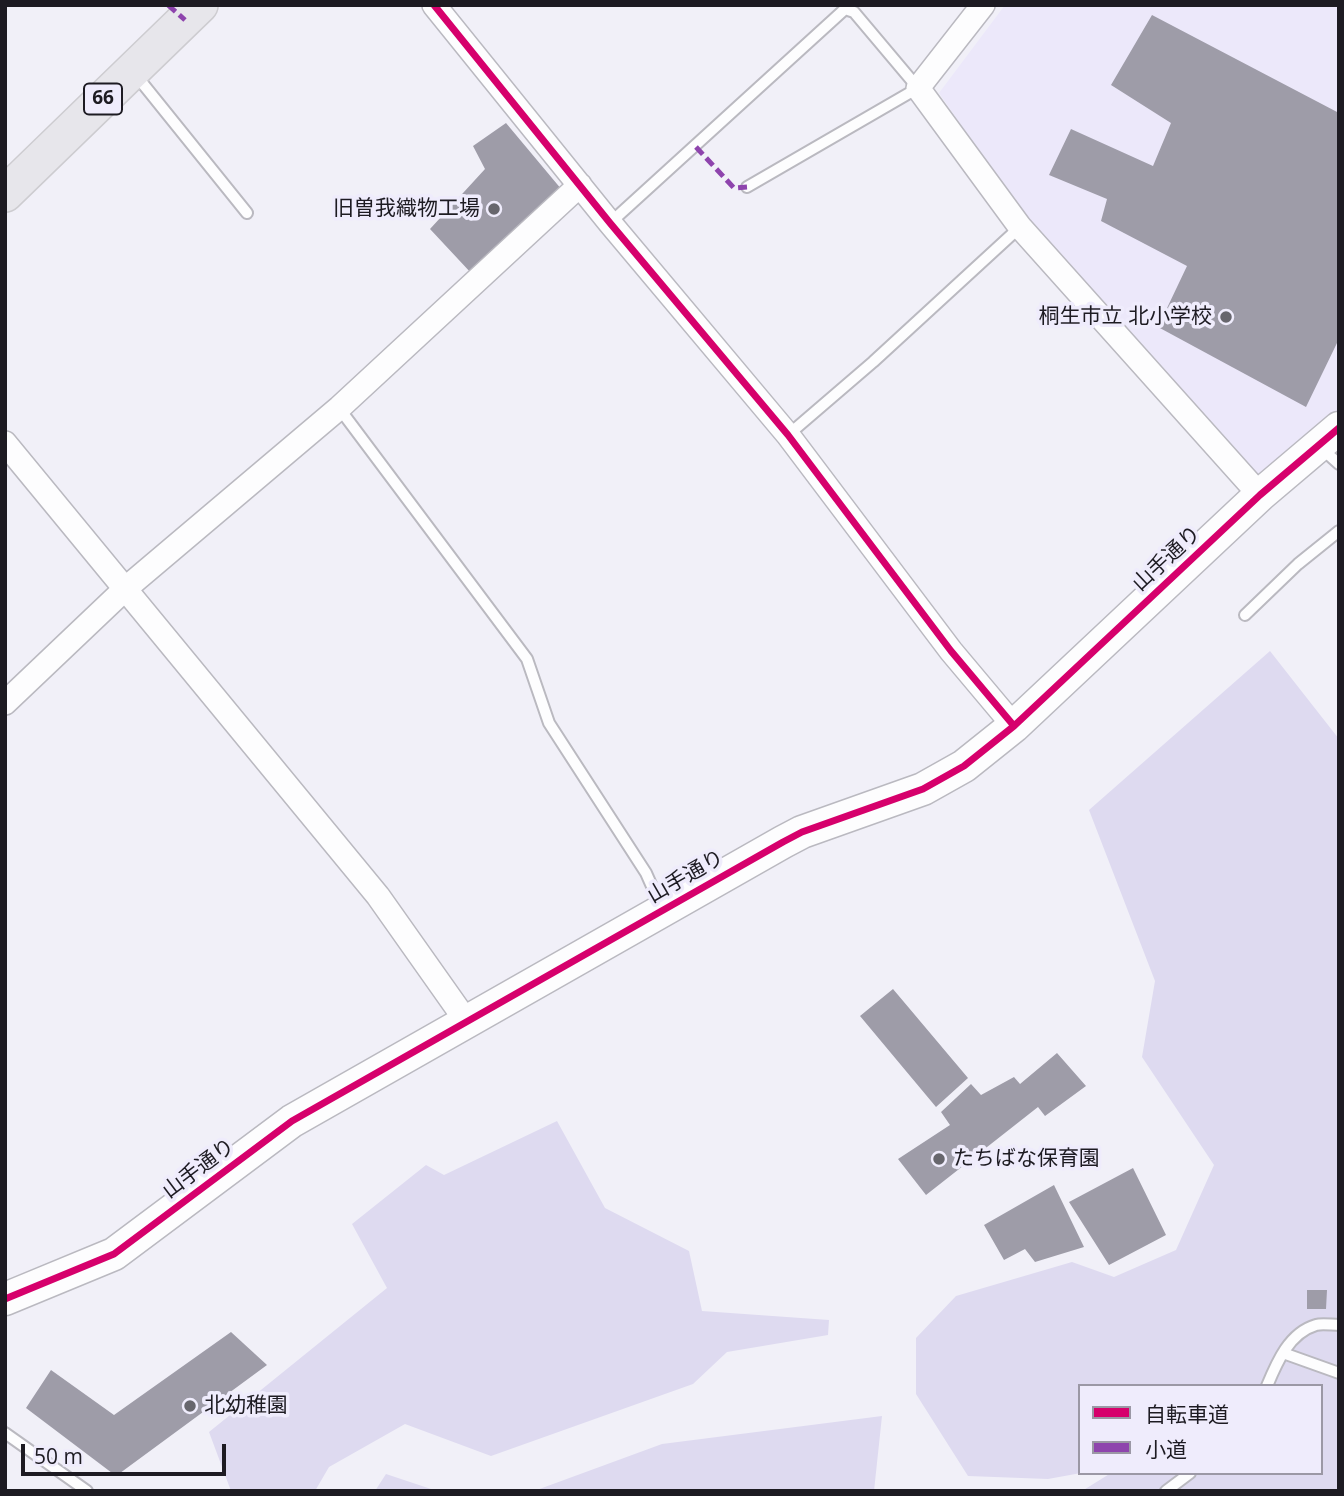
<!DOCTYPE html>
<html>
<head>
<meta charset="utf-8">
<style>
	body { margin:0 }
	#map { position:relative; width:1344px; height:1496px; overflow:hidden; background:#f1f0f8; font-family:"Open Sans","Noto Sans JP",sans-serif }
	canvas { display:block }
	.frame { position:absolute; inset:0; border:7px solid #1d1b22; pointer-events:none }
	.legend { position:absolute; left:1078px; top:1384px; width:245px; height:91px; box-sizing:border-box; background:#efecfc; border:2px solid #9b98a5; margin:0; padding:9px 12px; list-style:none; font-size:21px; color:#1d1b22 }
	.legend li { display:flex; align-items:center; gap:14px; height:35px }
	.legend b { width:35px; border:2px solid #9b98a5 }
	.scale { position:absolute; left:21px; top:1444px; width:205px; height:32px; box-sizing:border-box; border:4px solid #1d1b22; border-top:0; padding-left:9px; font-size:21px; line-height:24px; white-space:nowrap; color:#1d1b22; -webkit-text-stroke:5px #efecfc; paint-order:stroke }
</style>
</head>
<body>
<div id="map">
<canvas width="1344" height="1496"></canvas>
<div class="frame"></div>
<ul class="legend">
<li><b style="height:9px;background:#d6006c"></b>自転車道</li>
<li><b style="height:9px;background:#8e44ad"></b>小道</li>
</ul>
<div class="scale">50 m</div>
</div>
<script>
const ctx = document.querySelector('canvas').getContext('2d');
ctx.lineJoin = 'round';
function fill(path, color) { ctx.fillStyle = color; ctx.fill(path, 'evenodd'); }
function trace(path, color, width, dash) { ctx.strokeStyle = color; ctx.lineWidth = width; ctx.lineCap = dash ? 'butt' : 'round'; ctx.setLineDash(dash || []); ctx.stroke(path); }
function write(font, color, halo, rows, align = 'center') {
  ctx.font = font + ' "Open Sans","Noto Sans JP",sans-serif'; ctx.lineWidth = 7; ctx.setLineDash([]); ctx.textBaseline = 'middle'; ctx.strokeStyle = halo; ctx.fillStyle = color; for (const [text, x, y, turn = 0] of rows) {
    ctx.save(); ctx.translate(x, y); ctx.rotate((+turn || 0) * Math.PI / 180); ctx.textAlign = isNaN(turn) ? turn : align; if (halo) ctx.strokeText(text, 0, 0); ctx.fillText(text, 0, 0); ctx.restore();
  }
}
fill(new Path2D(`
	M1005,5H1339V419L1260,479L1023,216L939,93Z`), '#ece8fa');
fill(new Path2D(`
	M1270,651L1339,739V1491H1082L1111,1473H1321V1386H1080L1081,1473L1048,1479L968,1476L916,1394V1338L956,1296L1072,1262L1114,1277L1176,1250L1214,1165L1142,1057L1155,981L1089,810Z
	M557,1121L605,1208L689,1251L702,1311L829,1320L828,1335L727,1352L693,1384L491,1456L405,1424L329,1467L315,1491H231L209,1432L387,1288L352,1224L426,1165L444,1175Z
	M882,1416L874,1491H534L662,1444Z
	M386,1474L437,1491H375Z`), '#dedaf0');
fill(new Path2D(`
	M1152,15L1339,113V344L1337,343L1306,407L1158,327L1187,266L1101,221L1107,199L1049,175L1071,129L1153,166L1171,123L1111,85Z
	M506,123L562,190L472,274L430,229L485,169L473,146Z
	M893,989L968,1078L936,1107L860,1016Z
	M1057,1053L1086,1086L1045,1116L1038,1107L926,1195L898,1159L950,1125L941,1112L971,1084L981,1095L1014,1077L1020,1084Z
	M1133,1168L1166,1235L1109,1265L1069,1202Z
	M1054,1185L1084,1247L1035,1262L1025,1249L1004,1260L984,1225Z
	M1307,1290H1327L1326,1309H1307Z
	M231,1332L267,1365L116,1476L26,1408L51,1370L114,1415Z`), '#9e9ca8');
const lane = new Path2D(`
	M135,74L247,213
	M610,223L845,9L854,12L918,88L747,187
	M339,408L527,659L549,723L646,873L662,909
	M788,435L873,362L1020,227
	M1320,447L1339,464
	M1245,615L1298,564L1339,531
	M1283,1353L1339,1373
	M1267,1386C1277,1362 1289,1333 1316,1325C1322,1323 1332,1325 1339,1325
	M5,1433L87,1491
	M1166,1491L1190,1473`);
const street = new Path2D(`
	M434,5L610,223L788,435L951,651L1014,726
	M983,5L918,88L1020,227L1260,495
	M5,443L378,896L467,1022
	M5,703L125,589L339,408L580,185`);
const secondary = new Path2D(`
	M5,1299L114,1254L292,1121L783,842L802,832L923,789L964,766L1014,726L1260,495L1339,428`);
const primary = new Path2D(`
	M5,194L200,5`);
trace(lane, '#bab9c0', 14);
trace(street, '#bab9c0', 26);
trace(secondary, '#bab9c0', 35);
trace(primary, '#cdccd0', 38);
trace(lane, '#fdfdfe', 10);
trace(street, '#fdfdfe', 23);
trace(secondary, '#fdfdfe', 32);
trace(primary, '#e7e6eb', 35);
trace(new Path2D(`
	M168,5L185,20
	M696,147L734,188L747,187`), '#8e44ad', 5, [10, 5]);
trace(new Path2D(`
	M434,5L610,223L788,435L951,651L1014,726
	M5,1299L114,1254L292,1121L783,842L802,832L923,789L964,766L1014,726L1260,495L1339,428`), '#d6006c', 7);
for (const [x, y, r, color] of [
	[494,209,7,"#67666d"],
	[1226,317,7,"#67666d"],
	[939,1159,7,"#67666d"],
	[190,1406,7,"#67666d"]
]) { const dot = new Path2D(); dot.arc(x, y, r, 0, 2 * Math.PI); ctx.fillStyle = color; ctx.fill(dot); trace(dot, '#efecfc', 2.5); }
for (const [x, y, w] of [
	[103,99,38]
]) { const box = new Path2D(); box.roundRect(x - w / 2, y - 15.5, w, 31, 5); ctx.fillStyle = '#efecfc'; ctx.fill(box); trace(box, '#1d1b22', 2); }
write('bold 19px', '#1d1b22', null, [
	["66",103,99]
]);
write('21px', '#1d1b22', '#efecfc', [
	["旧曽我織物工場",480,209],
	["桐生市立 北小学校",1212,317],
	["たちばな保育園",953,1159,"left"],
	["北幼稚園",204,1406,"left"]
], 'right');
write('21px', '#1d1b22', '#efecfc', [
	["山手通り",1167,559,-43],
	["山手通り",686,877,-30],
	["山手通り",199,1169,-37]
]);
</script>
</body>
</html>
